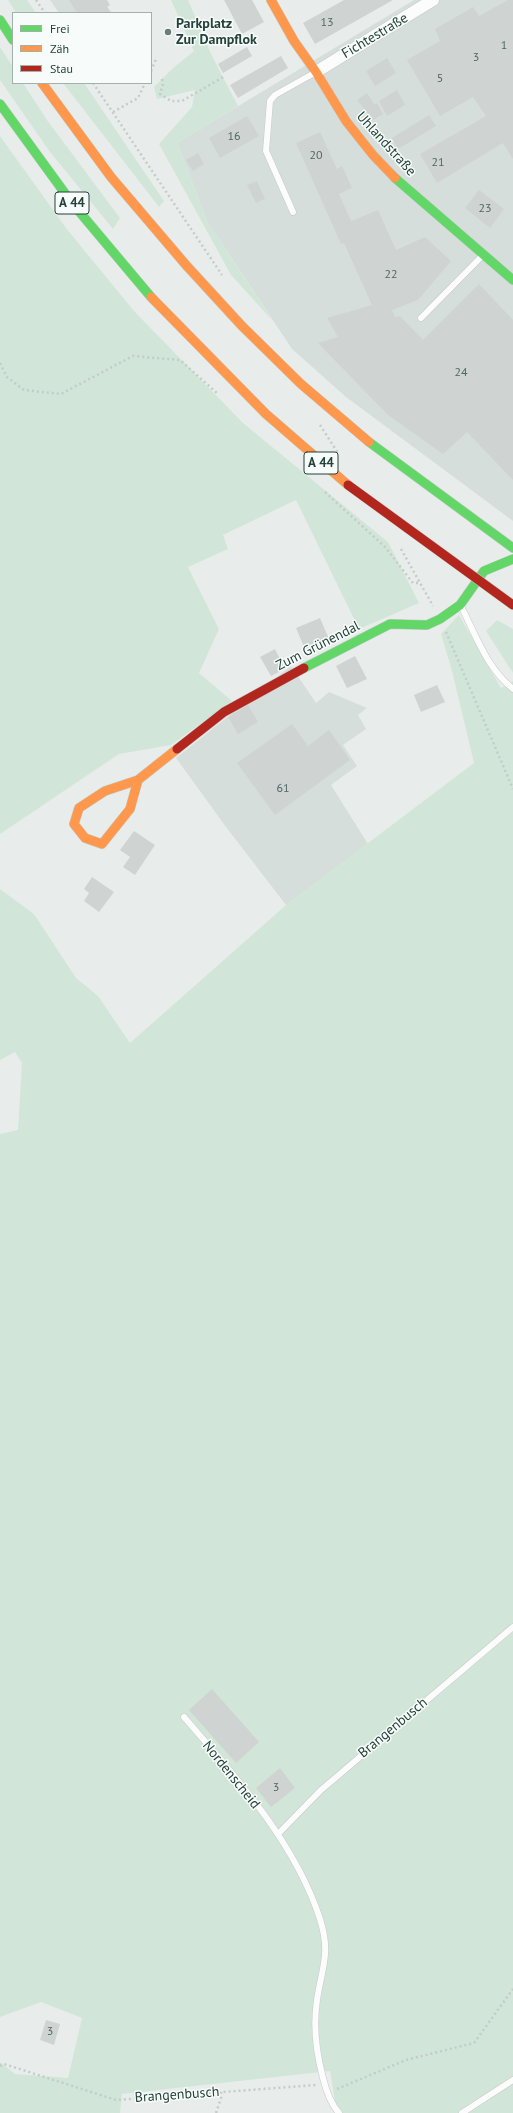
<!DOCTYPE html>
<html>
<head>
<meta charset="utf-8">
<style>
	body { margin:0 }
	#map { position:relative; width:513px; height:2113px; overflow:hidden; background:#e8edeb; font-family:"PT Sans",sans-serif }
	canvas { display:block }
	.legend { position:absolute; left:12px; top:12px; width:140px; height:72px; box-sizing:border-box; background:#f7fbf9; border:1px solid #a3b1ad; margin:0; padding:5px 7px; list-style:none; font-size:12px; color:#24423a }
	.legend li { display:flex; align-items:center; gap:8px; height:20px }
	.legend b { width:20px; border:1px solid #a3b1ad }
</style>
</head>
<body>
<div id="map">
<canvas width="513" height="2113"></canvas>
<ul class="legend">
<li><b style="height:5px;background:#63d668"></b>Frei</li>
<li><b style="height:5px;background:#ff974d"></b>Zäh</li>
<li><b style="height:5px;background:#b3261e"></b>Stau</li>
</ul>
</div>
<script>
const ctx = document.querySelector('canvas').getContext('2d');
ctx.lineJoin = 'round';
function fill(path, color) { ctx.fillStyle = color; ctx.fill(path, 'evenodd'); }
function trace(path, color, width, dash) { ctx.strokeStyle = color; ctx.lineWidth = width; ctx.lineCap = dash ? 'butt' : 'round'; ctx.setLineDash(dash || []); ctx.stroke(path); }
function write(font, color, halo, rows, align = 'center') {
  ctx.font = font + ' "PT Sans",sans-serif'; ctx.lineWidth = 3; ctx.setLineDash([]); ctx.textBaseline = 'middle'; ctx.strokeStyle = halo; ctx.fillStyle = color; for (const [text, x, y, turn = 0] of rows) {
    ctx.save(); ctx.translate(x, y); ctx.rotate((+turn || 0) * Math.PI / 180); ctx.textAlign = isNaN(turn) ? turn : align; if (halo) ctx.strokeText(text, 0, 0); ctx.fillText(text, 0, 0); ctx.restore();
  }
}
fill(new Path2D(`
	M50,0H103L111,12L59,13Z
	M414,0H513V521L346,397L292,349L207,221L177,143Z
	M291,666L316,703L329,692L367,708L358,715L366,729L343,745L357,766L331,785L368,844L286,905L226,827L176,758Z`), '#d6dedb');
fill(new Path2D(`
	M8,0H27L36,13H16Z
	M171,0H188L211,54L238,106L177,143L207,221L273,321L231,275L159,144L192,107L195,90L157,99L154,87L172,69L194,51Z
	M0,47L13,67V83H23L47,120L120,218L113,229L50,152L0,80Z
	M63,83H84L164,201L159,207Z
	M0,136L66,228L134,311L243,423L388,542L419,603L359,629L296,500L223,535L228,549L188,567L219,629L199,673L232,701L171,745L119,754L0,834Z
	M459,615L501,688L513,681V2113H337L330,2071L122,2094L120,2113H0V2062L15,2074L68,2078L82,2018L41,2002L0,2017V1134L18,1130L22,1063L15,1052L0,1060V889L34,914L76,978L98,996L130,1043L286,905L474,763L452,671L441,634Z
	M497,620L513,629V673L486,631Z`), '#d1e6d8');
fill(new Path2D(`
	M69,0H107L110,5L107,7L111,13H77Z
	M224,0H252L264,22L242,34Z
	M344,0H393L315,44L303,23Z
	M508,0H513V159L503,143L437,183L420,154L486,116L473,97L440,116L407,60L440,41L435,29L473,7L479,16Z
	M247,47L252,56L223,73L218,64Z
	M281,56L288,68L238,98L230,85Z
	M387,58L396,73L375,86L366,71Z
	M397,90L405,105L387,116L379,101Z
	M367,93L374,104L377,103L383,114L373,120L357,100Z
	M429,115L436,126L398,149L392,138Z
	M247,116L259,136L220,158L209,138Z
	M320,132L337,169L342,166L352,188L339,194L351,221L378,210L396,250L425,237L451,261L418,300L392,310L395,317L400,316L423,340L479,284L513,320V480L467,432L443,454L388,415L318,343L338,337L327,318L372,305L344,243L341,244L296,143Z
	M198,153L204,164L193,171L186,160Z
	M257,181L265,199L256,203L247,185Z
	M479,190L504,209L490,228L465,208Z
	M320,618L329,639L305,649L296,628Z
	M275,649L285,669L271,676L260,657Z
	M355,656L367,679L347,688L336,666Z
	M437,685L445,702L421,712L414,695Z
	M248,705L258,722L238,734L228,717Z
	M292,724L308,746L329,730L350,760L275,815L237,763Z
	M134,831L155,845L135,875L123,867L130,857L120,850Z
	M92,877L114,892L99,912L84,901L89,893L84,889Z
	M212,1689L259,1742L236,1763L189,1710Z
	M280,1768L295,1788L271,1807L256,1788Z
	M46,2020L60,2024L54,2045L40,2040Z`), '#cfd4d2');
const lane = new Path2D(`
	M293,212L266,151L270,101L275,95L316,72
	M421,318L483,255
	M461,606C476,636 487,668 513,689
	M184,1717C236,1777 295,1842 320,1919C331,1954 322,1966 317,2000C313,2026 316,2052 323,2078C326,2090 330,2103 339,2113
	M278,1834L321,1790L513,1627
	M462,2113L513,2080`);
const street = new Path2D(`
	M316,72L433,0`);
const fast = new Path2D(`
	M0,20L13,40
	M0,104L72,203L151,297
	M395,178L513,280
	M369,442L513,548
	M304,668L390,624L427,625L440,619L460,605L484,571L513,559`);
const slow = new Path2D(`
	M271,0L294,41L316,72L346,121L373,155L395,178
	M42,83L111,177L186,265
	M138,780L105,791L79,808L74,824L85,838L102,844L130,809L138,780L177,749`);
const jam = new Path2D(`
	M177,749L224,712L304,668`);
trace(lane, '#c5cac8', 7);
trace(street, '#c5cac8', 13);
trace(fast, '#c3cbc8', 10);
trace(slow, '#c3cbc8', 10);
trace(jam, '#c3cbc8', 10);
trace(new Path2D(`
	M36,0L45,13
	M151,71L156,59
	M162,79L163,84L160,94L171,101H182L225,76
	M93,83L222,275
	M113,112L138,98L145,83
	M0,363L7,377L24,390L61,394L133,356L180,360L218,394
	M320,425L338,453
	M325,492L385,547L413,583H420
	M401,549L433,606
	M446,632L513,789
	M0,2066L4,2064L116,2100L316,2085
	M337,2089L406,2060L474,2043L513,1989
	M216,2113L221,2098V2092`), '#c3ccca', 2.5, [2, 3]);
trace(lane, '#fcfcfc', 6);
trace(street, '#fcfcfc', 12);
trace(fast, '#63d668', 9);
trace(slow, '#ff974d', 9);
trace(jam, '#b3261e', 9);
const slowBridge = new Path2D(`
	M186,265L242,326L301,384L369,442
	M151,297L266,414L348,485`);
const jamBridge = new Path2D(`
	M348,485L513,605`);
trace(slowBridge, '#c3ccc9', 10, []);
trace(jamBridge, '#c3ccc9', 10, []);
trace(slowBridge, '#ff974d', 9);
trace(jamBridge, '#b3261e', 9);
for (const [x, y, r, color] of [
	[168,32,4,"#697e78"]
]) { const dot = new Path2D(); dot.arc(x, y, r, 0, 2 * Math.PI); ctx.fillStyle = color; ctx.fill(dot); trace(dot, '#f7fbf9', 1.5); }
write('12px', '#506761', null, [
	["13",327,23],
	["1",504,46],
	["3",476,58],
	["5",440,79],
	["16",234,137],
	["20",316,156],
	["21",438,163],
	["23",485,209],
	["22",391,275],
	["24",461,373],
	["61",283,789],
	["3",276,1788],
	["3",50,2032]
]);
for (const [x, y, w] of [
	[72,203,34],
	[321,463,34]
]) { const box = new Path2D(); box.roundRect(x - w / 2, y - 11, w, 22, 3); ctx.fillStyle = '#f7fbf9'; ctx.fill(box); trace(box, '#24423a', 1); }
write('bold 13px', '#24423a', null, [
	["A 44",72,203],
	["A 44",321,463]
]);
write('bold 14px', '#24423a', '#f7fbf9', [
	["Parkplatz",176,24],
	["Zur Dampflok",176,40]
], 'left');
write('14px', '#24423a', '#f7fbf9', [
	["Fichtestraße",375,36,-31],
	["Uhlandstraße",386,144,48],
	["Zum Grünendal",318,646,-27],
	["Brangenbusch",393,1728,-40],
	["Nordenscheid",231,1775,51],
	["Brangenbusch",177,2095,-4]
]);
</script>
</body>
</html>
